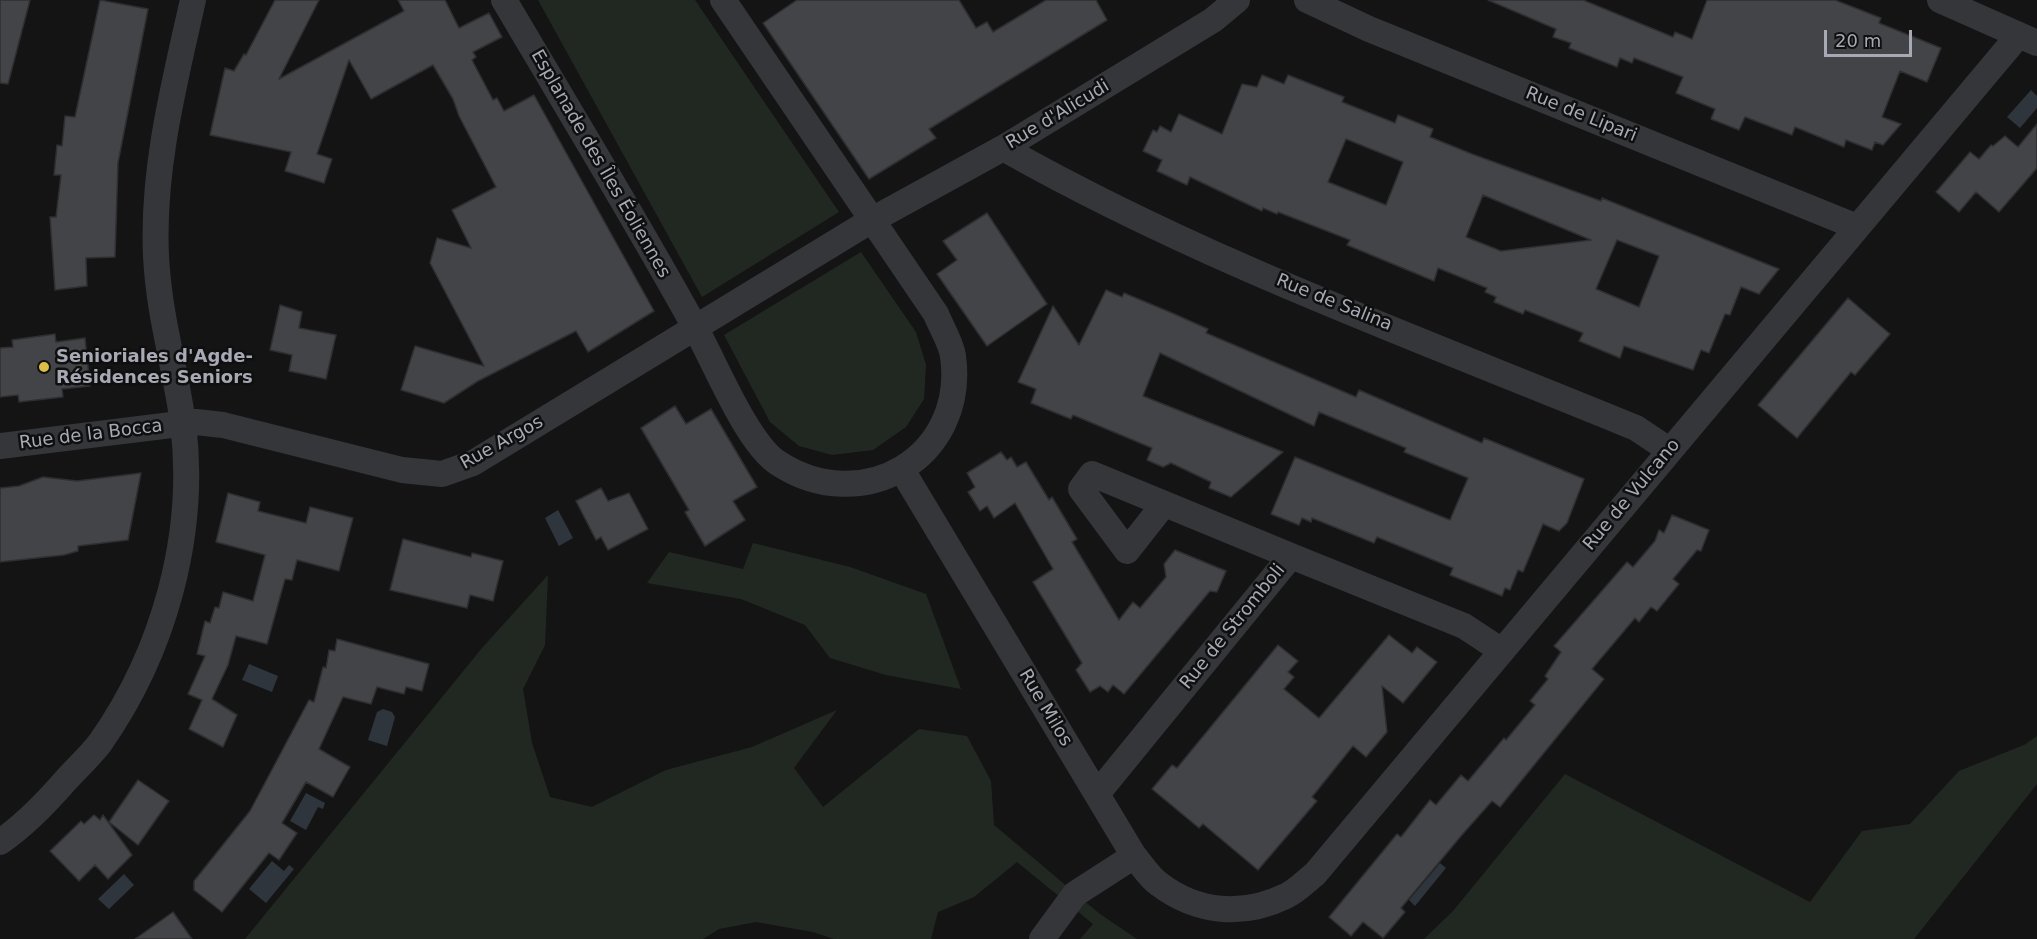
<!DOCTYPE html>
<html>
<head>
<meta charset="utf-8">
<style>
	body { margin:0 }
	#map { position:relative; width:2037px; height:939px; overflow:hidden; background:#141415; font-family:"DejaVu Sans",sans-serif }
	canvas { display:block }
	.scale { position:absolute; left:1824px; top:30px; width:88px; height:27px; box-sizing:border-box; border:3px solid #a7a9b4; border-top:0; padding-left:8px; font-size:18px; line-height:21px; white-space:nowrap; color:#a7a9b4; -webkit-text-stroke:4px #0f0f10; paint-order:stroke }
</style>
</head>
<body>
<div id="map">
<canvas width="2037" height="939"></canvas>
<div class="scale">20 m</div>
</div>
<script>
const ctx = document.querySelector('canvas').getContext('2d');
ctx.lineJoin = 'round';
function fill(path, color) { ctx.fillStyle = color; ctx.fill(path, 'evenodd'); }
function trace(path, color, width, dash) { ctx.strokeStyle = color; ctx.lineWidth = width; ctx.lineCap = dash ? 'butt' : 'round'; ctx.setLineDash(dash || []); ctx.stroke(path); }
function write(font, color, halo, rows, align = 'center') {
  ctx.font = font + ' "DejaVu Sans",sans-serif'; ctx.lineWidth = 5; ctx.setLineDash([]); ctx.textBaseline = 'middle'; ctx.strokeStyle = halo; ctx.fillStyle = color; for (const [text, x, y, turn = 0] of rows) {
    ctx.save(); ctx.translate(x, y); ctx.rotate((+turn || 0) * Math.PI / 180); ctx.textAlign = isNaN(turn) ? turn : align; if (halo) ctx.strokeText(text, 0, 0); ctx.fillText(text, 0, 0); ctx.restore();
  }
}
fill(new Path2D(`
	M538,0H695L839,212L702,297Z
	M861,252L916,332L926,365L924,399L906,427L873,450L832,455L799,446L770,422L724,335Z
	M753,543L850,567L926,594L961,689L886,675L830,658L805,625L741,599L647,583L669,552L743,569Z
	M548,575L545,645L523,689L532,743L550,797L592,807L666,770L752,747L837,710L794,768L823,807L919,729L967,736L991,781L994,825L1100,914L1137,939H1080L1093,924L1017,862L974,897L938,912L931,939H834L813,932L756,922L719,929L703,939H245L482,648Z
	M2037,736V784L1914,939H1424L1453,911L1565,774L1810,902L1862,831L1910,824L1959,771L2024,745Z`), '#212822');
fill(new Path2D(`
	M2031,90L2037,96V108L2020,128L2007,117Z
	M558,510L573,538L559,546L545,518Z
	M249,664L278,676L272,692L242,680Z
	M383,709L392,712L395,717L387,746L368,740L377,712Z
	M306,793L325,803L323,809L318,807L306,830L290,821Z
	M272,861L284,871L289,865L294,869L266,903L249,889Z
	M1440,863L1446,868L1415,906L1409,900Z
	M124,874L134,885L109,909L98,899Z`), '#2f353d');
const building = new Path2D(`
	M0,0H30L8,84L0,83Z
	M100,0L148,9L118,163L115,257L86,258L87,286L55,290L50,217H56L61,175H54L57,145L62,146L65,116L75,117Z
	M275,0H319L279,79L404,11L398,0H445L459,28L489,13L502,37L473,52L476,57L472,60L493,100L497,98L504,111L534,95L654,311L588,352L576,331L478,381L444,403L401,390L415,346L484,366L430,263L437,238L471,248L452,210L496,187L459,116L453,99L433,65L371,99L349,60L317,154L332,159L324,183L285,171L291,152L210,135L225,68L234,71L244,54L246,55Z
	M797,0H959L976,28L987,22L993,32L1046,0H1096L1107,20L929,129L936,138L869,179L763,23Z
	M1488,0H1583L1673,37L1675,32L1692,39L1707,0H1835L1881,18L1879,23L1941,48L1927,82L1900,71L1882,117L1901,124L1883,145L1875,142L1872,150L1846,140L1844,147L1795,127L1792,135L1745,117L1739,130L1711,119L1715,109L1676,93L1683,77L1634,58L1632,63L1620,58L1617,67L1569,48L1571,43L1553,37L1556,29Z
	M1262,75L1284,84L1288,75L1344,97L1342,102L1395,123L1398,115L1433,129L1430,137L1472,154L1601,201L1602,198L1779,269L1759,294L1741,287L1730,315L1725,314L1709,353L1701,350L1693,370L1624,346L1620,358L1579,341L1583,333L1525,310L1523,314L1494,302L1496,297L1485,292L1487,288L1438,268L1434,281L1347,245L1350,240L1278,212L1277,214L1263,208L1262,211L1190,177L1187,185L1157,171L1162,160L1143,151L1153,130L1157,132L1160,126L1171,132L1179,114L1222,134L1242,84L1257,87ZM1346,139L1403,162L1386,205L1328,182ZM1483,195L1591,240L1501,251L1466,237ZM1617,240L1659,256L1639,307L1596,289Z
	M2037,124V168L1999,212L1976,192L1959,212L1936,192L1970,152L1979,159L1991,145L1993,146L2005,136L2018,147Z
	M987,213L1047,304L987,346L937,274L957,260L943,241Z
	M1106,290L1122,297L1124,293L1172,313L1208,329L1206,333L1356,397L1359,390L1482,443L1484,438L1584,479L1567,523L1559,531L1543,524L1523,572L1518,570L1510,590L1505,588L1502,596L1450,575L1453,568L1377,537L1374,543L1312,518L1311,522L1302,518L1299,525L1271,514L1295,457L1450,520L1468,478L1404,452L1406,448L1319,412L1314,426L1160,353L1143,396L1283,452L1231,497L1209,488L1211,482L1171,463L1163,467L1147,460L1152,448L1073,415L1071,419L1031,403L1036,389L1018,382L1053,306L1079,345Z
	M1848,298L1890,334L1855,375L1851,372L1797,438L1758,405Z
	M280,305L302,312L299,328L336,335L326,379L289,371L292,355L270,350Z
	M55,334L56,342L85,338L90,386L62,389L63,397L19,402L18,395L0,397V348L13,347L12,340Z
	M675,406L686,424L711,409L757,487L733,501L745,520L705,546L685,512L689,510L641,428Z
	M1001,452L1007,460L1011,457L1017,467L1026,462L1049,500L1052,497L1077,539L1072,542L1119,620L1133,602L1140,608L1166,577L1164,564L1175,550L1226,571L1217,592L1210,591L1124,694L1113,685L1108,692L1100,686L1090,692L1076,670L1082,663L1033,582L1053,569L1015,503L994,518L987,506L980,511L968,492L975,487L967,473Z
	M141,473L128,540L78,546V551L64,555L0,562V488L19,486L43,477L77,481Z
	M601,488L608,501L629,493L648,529L608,550L601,537L596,540L576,501Z
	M228,493L260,502L258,511L306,523L310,507L353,518L339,571L297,560L292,580L285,579L267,644L236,636L228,665L212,699L237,715L223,747L189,729L202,700L188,694L205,656L197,654L205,621L210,623L215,607L219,608L223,592L253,601L265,555L216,542Z
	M1672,515L1709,530L1701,551L1697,550L1673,579L1679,584L1657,611L1651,607L1639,622L1635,618L1592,669L1604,679L1500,807L1492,801L1461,836L1401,908L1405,912L1383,938L1363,922L1351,936L1329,917L1397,834L1401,837L1430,800L1436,805L1461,775L1468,781L1504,738L1506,740L1535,705L1530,701L1548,679L1545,676L1561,652L1554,646L1627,562L1633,567L1655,541L1659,530L1664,533Z
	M403,539L471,557L472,553L503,561L493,601L470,595L467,608L390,590Z
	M1389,635L1412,653L1417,647L1437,662L1403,703L1382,686L1387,732L1366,757L1353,746L1312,797L1317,801L1258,870L1203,824L1199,828L1152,789L1172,765L1177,768L1278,645L1298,661L1288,672L1294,677L1284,689L1319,718Z
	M337,639L429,664L422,691L406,687L404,694L377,687L371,704L343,697L319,749L350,767L333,797L306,782L282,823L297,833L279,860L269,853L222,912L194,890V881L250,811L309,700L314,702L323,667L326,668L329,650L335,651Z
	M138,780L169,801L138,845L109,822Z
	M94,815L100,820L103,815L132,855L108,879L95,865L79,881L50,851L81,821L84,824Z
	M173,912L192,939H135Z`);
fill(building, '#434448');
trace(building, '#2f2e31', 1.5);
trace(new Path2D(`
	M504,0C568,109 635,218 696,329C715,363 747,443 778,463C862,518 967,458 953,356C951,342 941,327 936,314L723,0
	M1307,0L1369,29L1857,227
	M1940,0L2037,43
	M1003,148C1202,261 1425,341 1636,428L1669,450
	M0,446L196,422L223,425L402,470L442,474L473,463L872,220L1003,148L1213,20L1237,0
	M902,470L1134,856C1142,865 1149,877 1159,884C1197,913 1243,917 1286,896C1297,891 1306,881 1315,874L2018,36
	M1164,504L1127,551L1081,489L1092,474L1291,556
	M1097,794L1291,556L1464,626L1502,651
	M0,842C25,825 46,803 66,780C77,768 90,756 100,743C164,652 197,534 183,423C175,366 159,316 156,256C152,169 174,85 193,0
	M1042,939L1075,894L1134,856`), '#35363a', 26);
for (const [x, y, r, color] of [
	[44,367,6,"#dcbd45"]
]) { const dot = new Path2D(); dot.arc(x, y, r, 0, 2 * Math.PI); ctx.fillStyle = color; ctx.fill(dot); trace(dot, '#0f0f10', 2); }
write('18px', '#a7a9b4', '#0f0f10', [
	["Rue d'Alicudi",1058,115,-31],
	["Rue de Lipari",1581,115,22],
	["Esplanade des Îles Éoliennes",600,164,60],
	["Rue de Salina",1334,303,22],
	["Rue de la Bocca",91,435,-7],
	["Rue Argos",502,443,-29],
	["Rue de Vulcano",1632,495,-50],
	["Rue de Stromboli",1233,627,-51],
	["Rue Milos",1045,708,59]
]);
write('bold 18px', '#a7a9b4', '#0f0f10', [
	["Senioriales d'Agde-",56,357],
	["Résidences Seniors",56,378]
], 'left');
</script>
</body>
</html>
